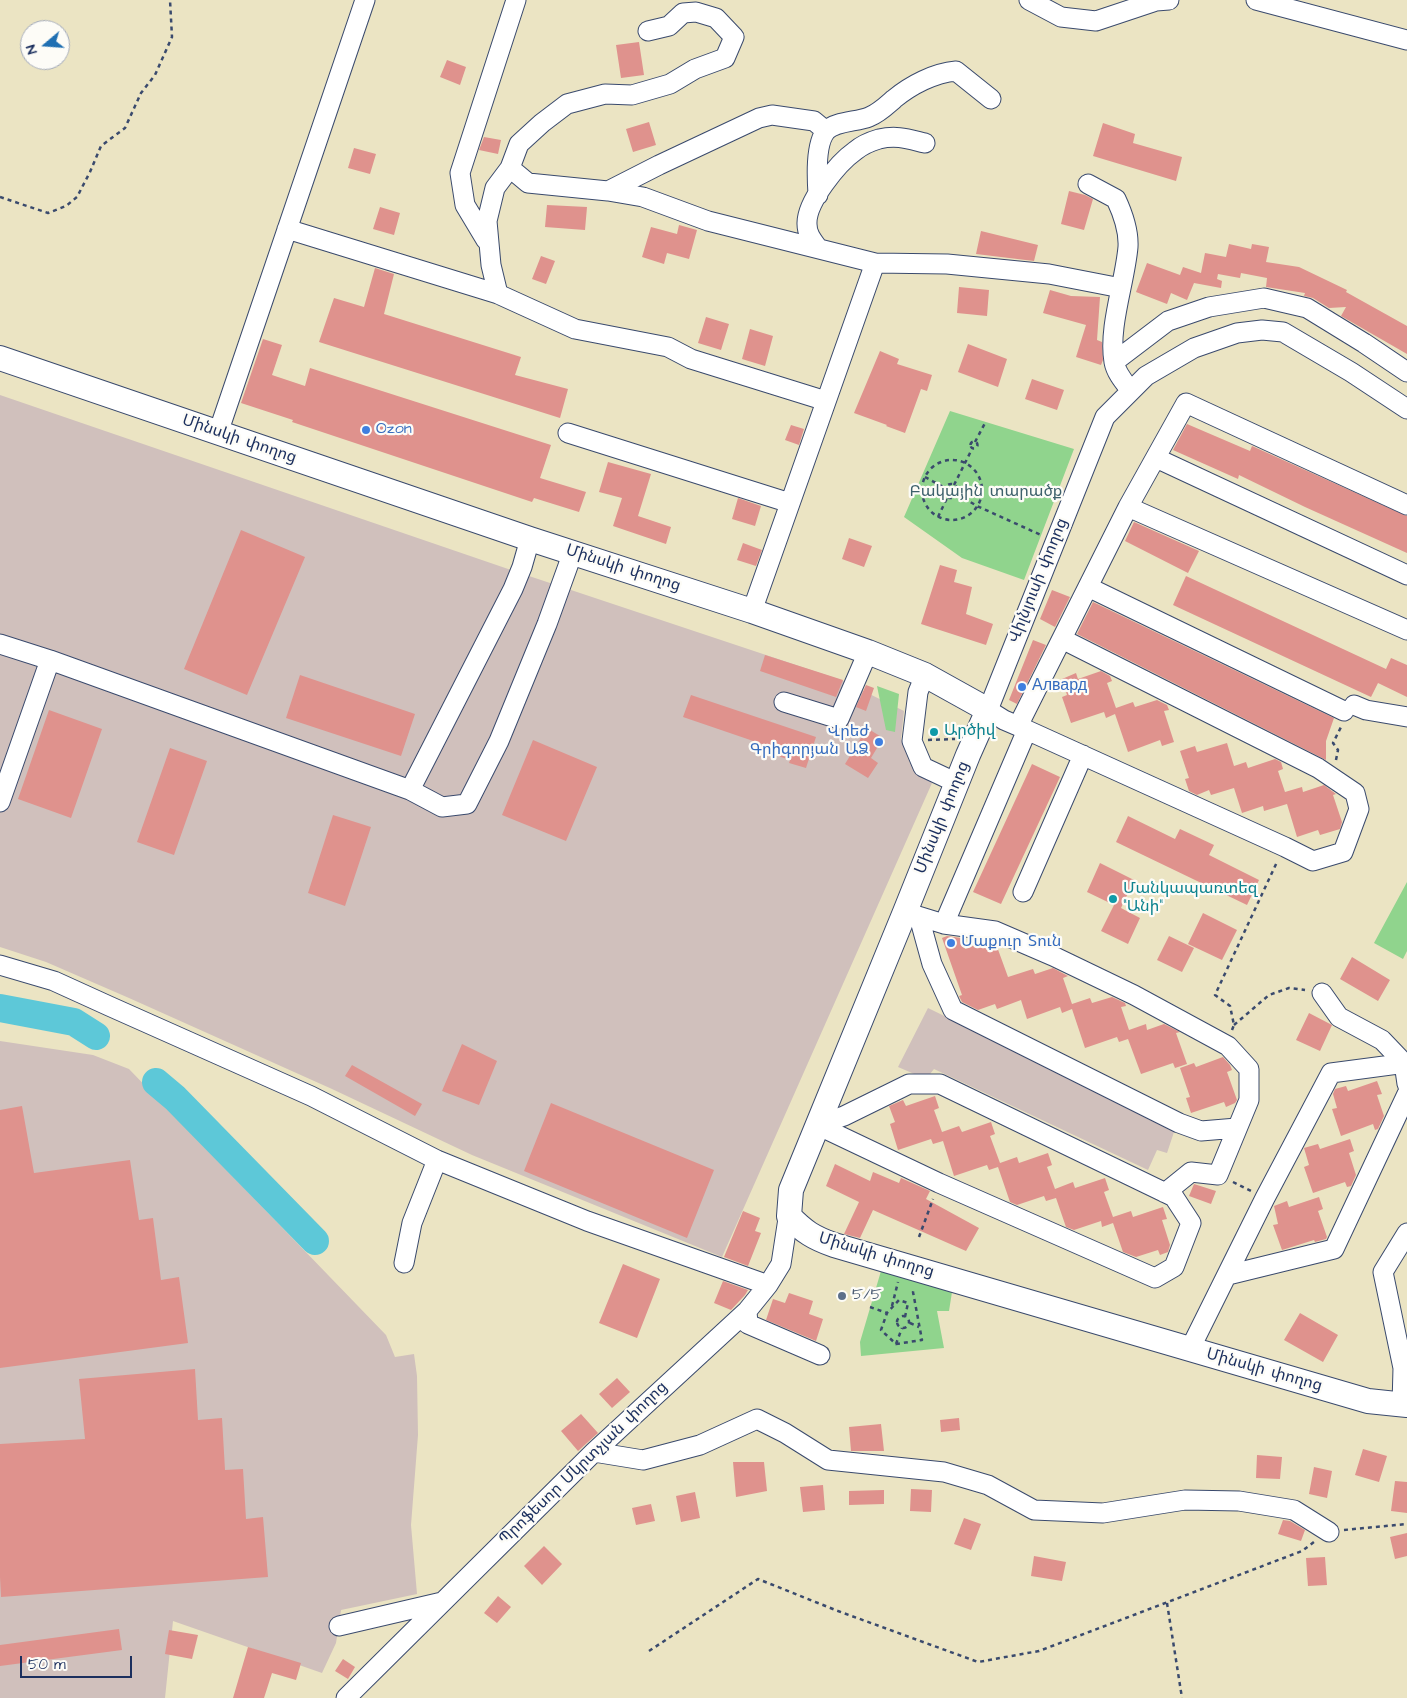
<!DOCTYPE html>
<html>
<head>
<meta charset="utf-8">
<style>
	body { margin:0 }
	#map { position:relative; width:1407px; height:1698px; overflow:hidden; background:#ebe4c3; font-family:"Architects Daughter",sans-serif }
	canvas { display:block }
	.north { position:absolute; left:20px; top:20px; width:50px; height:50px; box-sizing:border-box; background:#fdfcf7; border:1px solid #a3aaba; border-radius:50%; rotate:252deg; font-size:14px; font-weight:700; line-height:20px; text-align:center; color:#1b2f5e }
	.north::after { content:''; display:block; margin:auto; width:18px; height:22px; background:#1f6fb2; clip-path:polygon(50% 0,100% 100%,50% 72%,0 100%) }
	.scale { position:absolute; left:20px; top:1656px; width:112px; height:22px; box-sizing:border-box; border:2px solid #1b2f5e; border-top:0; padding-left:6px; font-size:15px; line-height:18px; white-space:nowrap; color:#1b2f5e; -webkit-text-stroke:4px #fdfcf7; paint-order:stroke }
</style>
</head>
<body>
<div id="map">
<canvas width="1407" height="1698"></canvas>
<div class="north">N</div>
<div class="scale">50 m</div>
</div>
<script>
const ctx = document.querySelector('canvas').getContext('2d');
ctx.lineJoin = 'round';
function fill(path, color) { ctx.fillStyle = color; ctx.fill(path, 'evenodd'); }
function trace(path, color, width, dash) { ctx.strokeStyle = color; ctx.lineWidth = width; ctx.lineCap = dash ? 'butt' : 'round'; ctx.setLineDash(dash || []); ctx.stroke(path); }
function write(font, color, halo, rows, align = 'center') {
  ctx.font = font + ' "Architects Daughter","Noto Sans Armenian",sans-serif'; ctx.lineWidth = 4.5; ctx.setLineDash([]); ctx.textBaseline = 'middle'; ctx.strokeStyle = halo; ctx.fillStyle = color; for (const [text, x, y, turn = 0] of rows) {
    ctx.save(); ctx.translate(x, y); ctx.rotate((+turn || 0) * Math.PI / 180); ctx.textAlign = isNaN(turn) ? turn : align; if (halo) ctx.strokeText(text, 0, 0); ctx.fillText(text, 0, 0); ctx.restore();
  }
}
fill(new Path2D(`
	M0,395L514,571L841,680L904,711L901,739L910,763L932,783L722,1257L472,1155L332,1089L129,998L46,962L0,947Z
	M928,1008L1175,1129L1167,1153L1157,1150L1148,1170L934,1069L926,1079L898,1067Z
	M0,1041L93,1055L129,1069L386,1335L395,1357L414,1354L417,1376L418,1435L411,1525L417,1594L341,1610L336,1643L322,1673L173,1621L165,1698H0Z`), '#d0c0bc');
fill(new Path2D(`
	M950,411L1074,449L1024,580L962,558L904,517Z
	M877,686L899,694L895,732L886,730Z
	M1407,882V951L1403,959L1374,943Z
	M881,1271L952,1292L949,1311H937L944,1348L861,1356L860,1342Z`), '#90d48d');
trace(new Path2D(`
	M0,1008L74,1022L96,1036
	M156,1082L175,1098L315,1241`), '#5dc8d8', 28);
fill(new Path2D(`
	M639,42L644,75L621,78L616,45Z
	M447,60L466,67L460,85L440,77Z
	M649,122L656,145L633,152L626,129Z
	M1103,123L1135,134L1133,143L1182,157L1176,181L1093,156Z
	M484,137L501,140L498,154L479,150Z
	M354,148L376,154L370,174L348,168Z
	M1069,191L1085,195L1093,199L1084,230L1061,224Z
	M547,205L587,207L585,230L545,227Z
	M380,207L400,213L394,235L373,229Z
	M679,225L697,230L689,259L667,253L664,264L642,257L651,227L677,234Z
	M981,231L1038,245L1034,261L976,254Z
	M1229,244L1251,249L1252,244L1269,247L1266,262L1299,267L1347,290L1346,292L1407,326V354L1341,316L1346,307L1329,308L1313,298L1304,296L1305,293L1266,287L1267,278L1241,273L1240,278L1218,274L1217,279L1222,281L1221,288L1194,283L1187,300L1171,293L1167,304L1136,292L1147,263L1180,275L1183,267L1201,273L1205,253L1226,257Z
	M541,256L555,261L546,284L532,279Z
	M375,268L394,274L384,314L521,357L515,375L568,389L560,418L319,342L334,298L364,307Z
	M959,287L989,290L987,316L957,313Z
	M1050,290L1071,296L1100,297L1097,340L1102,342L1103,360L1101,365L1076,357L1086,325L1043,313Z
	M706,317L729,324L721,350L698,343Z
	M750,329L773,336L765,366L742,359Z
	M263,339L282,345L272,375L305,386L310,368L551,445L540,478L586,492L579,512L534,498L532,502L292,422L293,420L241,403Z
	M968,344L1007,359L998,387L958,372Z
	M880,351L899,359L897,364L932,375L927,391L921,389L905,433L886,426L887,425L854,413Z
	M1032,379L1064,390L1057,410L1025,399Z
	M1187,424L1250,451L1252,446L1407,516V553L1305,507L1239,475L1238,479L1173,450Z
	M791,425L804,429L799,445L785,440Z
	M608,462L651,474L638,516L671,527L666,544L613,526L622,498L599,492Z
	M738,498L761,506L755,526L732,519Z
	M1134,522L1199,551L1188,573L1125,541Z
	M241,530L305,557L247,695L184,669Z
	M849,538L872,546L864,567L842,559Z
	M743,543L762,550L756,566L737,560Z
	M940,565L957,570L954,582L972,587L966,614L993,624L986,645L921,624Z
	M1186,576L1386,669L1391,658L1407,665V697L1378,683L1371,697L1173,605Z
	M1052,590L1070,597L1055,627L1040,619Z
	M1093,602L1334,718L1326,741V760L1077,634Z
	M1033,640L1046,645L1017,704L1009,700Z
	M765,655L843,680L836,697L760,671Z
	M1101,671L1110,676L1112,681L1107,683L1116,708L1133,702L1135,707L1157,700L1167,705L1169,710L1164,711L1174,742L1162,746L1160,740L1128,752L1115,714L1106,718L1104,712L1071,723L1062,697L1067,695L1062,679L1076,673L1078,679Z
	M300,675L415,714L401,756L286,718Z
	M866,685L874,688L866,711L856,707Z
	M691,695L816,737L806,768L789,763L790,760L760,750L762,744L683,717Z
	M49,710L102,729L71,818L18,799Z
	M867,728L883,738L871,758L878,763L868,778L845,764Z
	M533,740L597,767L566,841L502,815Z
	M1227,743L1234,766L1246,762L1248,768L1275,759L1281,762L1283,769L1278,771L1285,792L1302,787L1303,792L1324,785L1336,794L1333,795L1342,822L1340,829L1320,835L1318,830L1297,837L1287,804L1264,811L1263,806L1242,813L1234,788L1211,795L1209,790L1197,795L1189,791L1185,779L1189,778L1180,751L1195,746L1197,752Z
	M170,748L207,761L174,855L137,842Z
	M1032,764L1060,777L1001,904L973,892Z
	M333,815L371,827L345,906L308,893Z
	M1128,816L1175,839L1180,829L1214,845L1209,855L1259,880L1247,905L1116,842Z
	M1100,863L1134,880L1121,908L1140,918L1128,944L1101,931L1114,905L1087,892Z
	M1203,913L1237,930L1222,960L1188,944Z
	M947,936L961,938L965,949L985,941L996,944L1008,977L1033,969L1035,974L1053,968L1068,976L1063,978L1072,1004L1090,998L1092,1003L1112,997L1125,1003L1126,1006L1121,1007L1129,1030L1146,1024L1147,1030L1164,1024L1180,1032L1176,1033L1187,1064L1175,1068L1173,1063L1141,1074L1128,1039L1119,1042L1117,1037L1085,1048L1072,1009L1062,1013L1060,1007L1027,1019L1021,1000L997,1009L995,1004L978,1010L962,1002L959,996L962,995L942,938Z
	M1169,936L1194,948L1182,972L1157,960Z
	M1352,957L1390,980L1378,1001L1340,979Z
	M1309,1013L1332,1025L1320,1051L1296,1040Z
	M462,1044L497,1061L479,1105L442,1091Z
	M1223,1057L1230,1065L1232,1070L1227,1072L1237,1100L1235,1103L1226,1107L1224,1102L1191,1113L1186,1098L1190,1097L1180,1068L1194,1063L1196,1067Z
	M352,1065L422,1104L415,1116L345,1076Z
	M1377,1081L1382,1094L1377,1095L1384,1116L1378,1129L1375,1130L1373,1124L1341,1136L1332,1109L1337,1108L1333,1094L1335,1089L1346,1086L1348,1091Z
	M935,1096L939,1108L934,1110L942,1132L959,1126L962,1132L991,1122L995,1134L990,1136L1000,1163L1017,1157L1019,1163L1048,1153L1052,1165L1047,1167L1055,1189L1073,1182L1075,1188L1105,1178L1109,1190L1104,1192L1113,1217L1131,1211L1133,1217L1163,1207L1167,1219L1162,1220L1170,1245L1168,1252L1160,1255L1158,1250L1136,1257L1123,1252L1113,1223L1102,1227L1101,1221L1074,1230L1066,1227L1056,1198L1046,1201L1044,1196L1017,1205L1010,1202L998,1167L989,1170L987,1165L954,1176L943,1141L933,1144L931,1139L898,1150L890,1124L895,1122L889,1106L903,1100L906,1106Z
	M551,1103L714,1170L687,1238L524,1171Z
	M22,1106L34,1173L130,1160L139,1220L153,1218L161,1280L179,1277L188,1343L0,1368V1110Z
	M1350,1139L1354,1151L1349,1153L1356,1175L1351,1186L1347,1187L1345,1182L1313,1193L1304,1167L1309,1165L1304,1148L1318,1144L1320,1149Z
	M835,1164L870,1181L873,1172L899,1183L901,1178L930,1191L926,1199L979,1228L966,1251L873,1210L860,1238L844,1234L859,1202L826,1186Z
	M1194,1184L1216,1191L1211,1204L1189,1196Z
	M1319,1197L1323,1209L1318,1211L1327,1237L1326,1239L1315,1242L1314,1240L1282,1250L1273,1225L1278,1224L1274,1206L1287,1201L1289,1207Z
	M743,1211L760,1218L755,1231L761,1233L748,1266L724,1257Z
	M623,1264L660,1279L637,1338L599,1323Z
	M723,1281L748,1290L745,1295L731,1310L714,1303Z
	M789,1293L813,1301L809,1314L823,1319L816,1341L766,1320L773,1299L785,1303Z
	M1300,1313L1338,1335L1323,1362L1284,1340Z
	M195,1369L198,1420L222,1418L225,1470L243,1469L246,1519L263,1517L268,1577L1,1597L0,1577V1444L85,1439L79,1379Z
	M617,1378L630,1392L612,1408L599,1394Z
	M581,1414L598,1433L578,1451L561,1431Z
	M959,1418L960,1430L941,1432L940,1420Z
	M881,1424L884,1451H851L849,1427Z
	M1363,1449L1387,1456L1379,1482L1355,1475Z
	M1257,1455L1282,1457L1280,1479L1256,1478Z
	M733,1462H764L767,1491L736,1497Z
	M1314,1467L1332,1471L1327,1498L1309,1494Z
	M1395,1481L1407,1482V1513L1391,1511Z
	M823,1485L825,1510L803,1512L800,1487Z
	M911,1489L932,1490L931,1512L910,1511Z
	M884,1490V1504L849,1505V1491Z
	M695,1492L700,1518L681,1522L676,1496Z
	M651,1504L655,1521L636,1525L632,1508Z
	M964,1518L981,1524L971,1550L954,1544Z
	M1283,1520L1290,1521L1305,1530L1301,1541L1278,1534Z
	M1407,1533V1556L1395,1559L1390,1537Z
	M544,1546L562,1564L542,1585L524,1566Z
	M1034,1556L1066,1562L1062,1581L1031,1576Z
	M1325,1557L1327,1585L1308,1586L1306,1558Z
	M498,1596L511,1607L497,1623L484,1613Z
	M119,1629L122,1650L0,1666V1645Z
	M169,1630L198,1635L192,1659L165,1654Z
	M248,1647L301,1663L296,1680L272,1673L264,1698H233Z
	M343,1659L355,1667L348,1679L335,1671Z`), '#df928d');
const minor = new Path2D(`
	M1029,0L1061,17L1096,21L1156,1L1169,0
	M1256,0L1407,40
	M510,168L519,144L542,123L567,104L605,94L632,95L670,84L695,69L725,58L734,37L716,18L696,12L683,13L669,26L648,31
	M1088,184L1116,199C1123,214 1129,230 1128,247C1125,282 1108,328 1114,362C1116,373 1124,382 1131,391
	M608,191L659,165L759,118L772,115L814,121L826,131
	M818,195C817,179 815,144 826,131C835,121 857,122 869,117C879,113 886,106 894,99C911,85 934,73 956,71L991,99
	M287,229L498,294L575,329L668,347L691,359L826,401
	M486,240L465,205L460,173L516,0
	M818,248C812,240 807,234 807,224C806,202 838,163 855,151C861,146 872,141 879,139C897,135 908,139 925,143
	M498,294L491,265L487,221L495,188L510,168L528,183L608,191L643,197L708,221L875,263
	M1114,362L1168,321L1209,307L1264,298L1307,308L1364,343L1407,372
	M1407,409L1351,372L1283,332L1262,330L1237,333L1194,348L1146,376L1105,417L988,710L1004,720L1018,726L1128,507L1186,403L1407,505
	M218,433L365,0
	M568,433L790,503
	M1156,458L1407,575
	M1128,507L1407,630
	M1088,587L1344,711
	M752,611L875,263L947,264L1049,274L1121,288
	M0,644L50,660L0,802
	M50,660L410,790L442,807L467,804L499,741L547,624L573,552
	M925,675L918,692L912,741L923,767L957,783
	M784,702L839,719L868,652
	M1354,705L1366,710L1407,717
	M1018,726L1285,847L1313,861L1343,852L1359,809L1355,793L1318,768L1062,639
	M410,790L513,589L522,567L530,539
	M1023,892L1083,755
	M905,912L944,924L995,931L1053,956L1134,995L1228,1046L1249,1069V1100L1218,1175L1191,1172L1165,1193
	M919,917L932,964L953,1010L1179,1123L1201,1131L1237,1128
	M944,924L1027,730
	M0,965L54,981L109,1006L311,1096L437,1160L587,1221L768,1285
	M1322,993L1339,1017L1382,1040L1404,1063L1407,1084
	M909,1084H940L1174,1197L1191,1223L1174,1267L1155,1278L939,1183L817,1125L844,1116Z
	M404,1263L412,1223L437,1160
	M1228,1275L1334,1249L1407,1094
	M747,1311L748,1324L820,1355
	M1190,1349L1265,1198L1331,1073L1407,1063
	M1403,1368L1383,1272L1407,1233
	M1402,1405L1403,1368L1407,1365
	M594,1452L643,1460L700,1445L757,1419L785,1433L828,1460L944,1472L988,1485L1034,1510L1103,1513L1185,1500L1239,1501L1294,1510L1329,1532
	M339,1626L442,1602
	M346,1698L594,1452L747,1311L768,1285L781,1264L789,1212`);
const major = new Path2D(`
	M0,358L530,539L752,611L868,652L925,675L988,710L968,755L905,912L791,1190L789,1216C804,1232 814,1238 834,1245L1368,1401L1407,1405`);
trace(minor, '#3a4a6d', 21);
trace(major, '#3a4a6d', 26);
trace(new Path2D(`
	M0,197L48,213L66,206L77,197L90,172L101,146L125,128L141,93L155,75L172,37L170,0
	M970.5 445a3.5 3.5 0 1 1 7 0a3.5 3.5 0 1 1-7 0Z
	M975,442L985,423
	M922 490a30 30 0 1 1 60 0a30 30 0 1 1-60 0Z
	M925,477L945,488
	M944 491a7 7 0 1 1 14 0a7 7 0 1 1-14 0Z
	M954,485L972,449
	M957,494L977,506L1041,535
	M938,517L948,496
	M928,740L955,739
	M1336,760L1338,750L1333,743L1341,727
	M1234,1025L1269,995L1289,988L1305,990
	M1232,1030L1234,1025L1230,1006L1215,995L1277,862
	M1233,1182L1251,1191
	M919,1237L933,1199
	M892,1306L898,1282
	M870,1307L887,1313
	M897 1322a6 6 0 1 1 12 0a6 6 0 1 1-12 0Z
	M905,1317L908,1303L899,1300L887,1313L881,1330L896,1344L922,1340L913,1292L914,1288
	M910,1323L919,1327
	M896,1344L902,1328
	M1344,1530L1407,1524
	M1167,1603L1182,1698
	M649,1651L758,1579L838,1611L978,1662L1039,1651L1302,1551L1314,1542`), '#3a4a6d', 2.5, [4, 4]);
trace(minor, '#fff', 19);
trace(major, '#fff', 24);
for (const [x, y, r, color] of [
	[366,430,5,"#3f7fe0"],
	[1022,687,5,"#3f7fe0"],
	[934,732,5,"#0f9aa8"],
	[879,742,5,"#3f7fe0"],
	[1113,899,5,"#0f9aa8"],
	[951,943,5,"#3f7fe0"],
	[842,1296,5,"#5c6f8a"]
]) { const dot = new Path2D(); dot.arc(x, y, r, 0, 2 * Math.PI); ctx.fillStyle = color; ctx.fill(dot); trace(dot, '#fdfcf7', 2); }
write('16px', '#366cbe', '#fdfcf7', [
	["Ozon",376,430],
	["Алвард",1032,687],
	["Վրեժ",869,733,"right"],
	["Գրիգորյան ԱՁ",869,751,"right"],
	["Մաքուր Տուն",961,943]
], 'left');
write('16px', '#1b2f5e', '#fdfcf7', [
	["Մինսկի փողոց",239,440,19],
	["Մինսկի փողոց",623,569,18],
	["Վիլնյուսի փողոց",1039,581,-68],
	["Մինսկի փողոց",943,818,-68],
	["Մինսկի փողոց",876,1256,17],
	["Մինսկի փողոց",1264,1371,16],
	["Պրոֆեսոր Մկրտչյան փողոց",584,1464,-44]
]);
write('16px', '#3e616c', '#fdfcf7', [
	["Բակային տարածք",986,493]
]);
write('16px', '#0d838f', '#fdfcf7', [
	["Արծիվ",944,732],
	["Մանկապառտեզ",1123,890],
	["\"Անի\"",1123,908]
], 'left');
write('16px', '#4e5e75', '#fdfcf7', [
	["5/5",852,1296]
], 'left');
</script>
</body>
</html>
